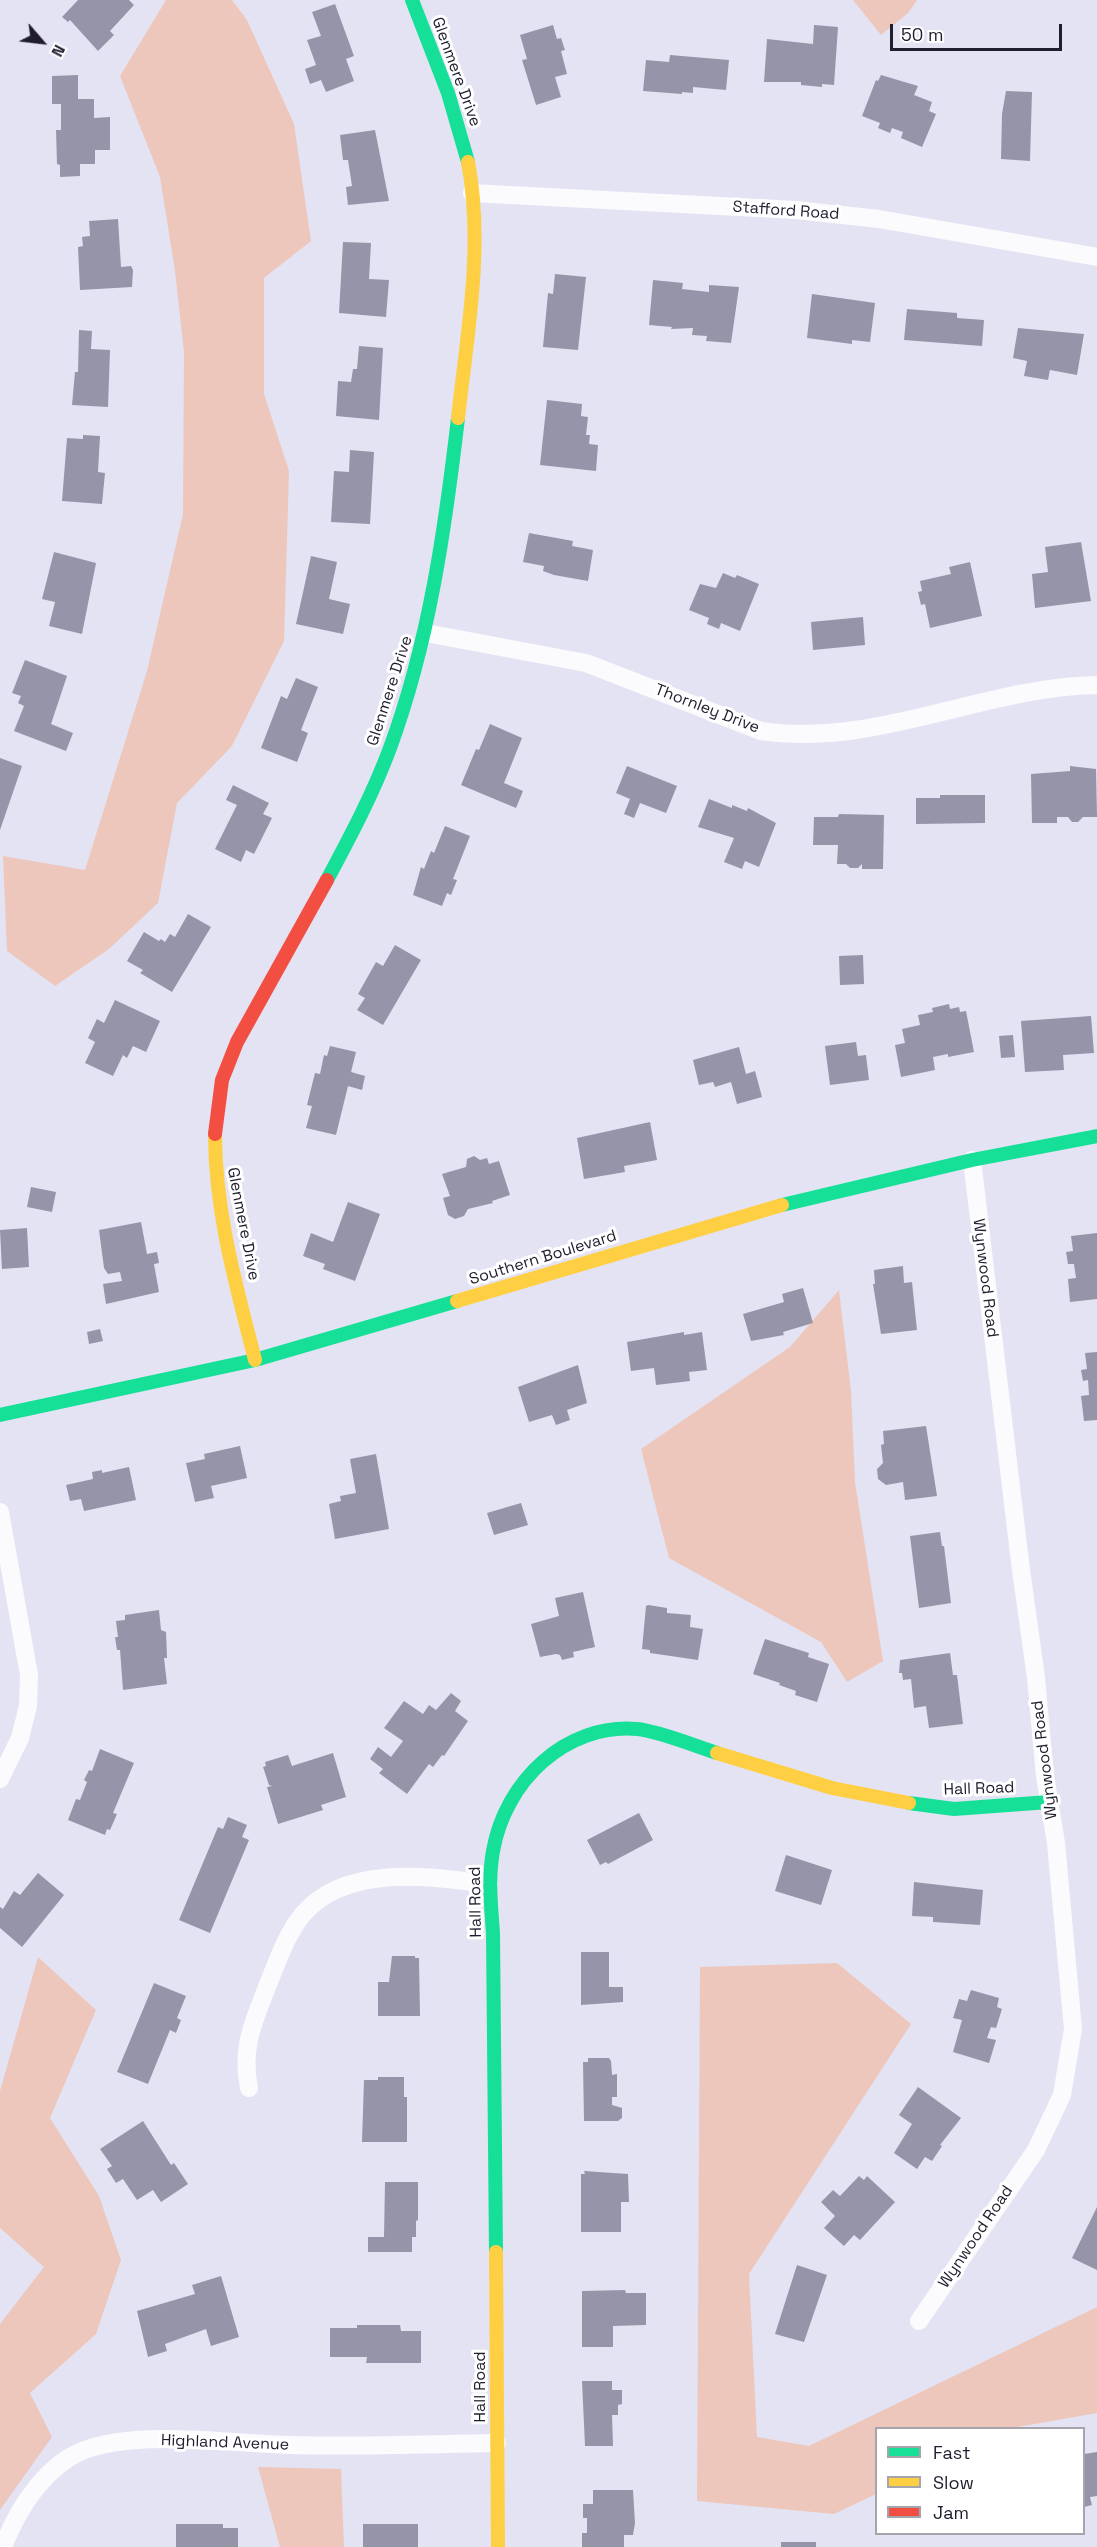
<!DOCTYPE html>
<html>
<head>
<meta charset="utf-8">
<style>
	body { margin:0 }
	#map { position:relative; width:1097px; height:2547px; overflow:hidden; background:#e4e3f3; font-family:"Space Grotesk",sans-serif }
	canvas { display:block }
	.legend { position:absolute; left:875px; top:2427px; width:210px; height:108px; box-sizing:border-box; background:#fff; border:2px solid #a5a5ab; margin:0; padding:8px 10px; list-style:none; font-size:18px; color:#1f1d2e }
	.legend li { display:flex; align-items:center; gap:12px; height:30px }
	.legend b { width:30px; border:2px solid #a5a5ab }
	.north { position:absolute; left:12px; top:12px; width:60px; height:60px; -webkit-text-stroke:4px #fff; paint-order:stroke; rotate:118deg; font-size:16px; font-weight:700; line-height:24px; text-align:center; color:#1f1d2e }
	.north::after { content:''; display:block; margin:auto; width:21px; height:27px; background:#1f1d2e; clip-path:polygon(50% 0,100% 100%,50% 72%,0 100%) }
	.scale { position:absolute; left:890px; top:24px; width:172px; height:27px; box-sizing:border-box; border:3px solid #1f1d2e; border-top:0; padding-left:8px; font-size:18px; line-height:21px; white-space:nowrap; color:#1f1d2e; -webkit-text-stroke:4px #fff; paint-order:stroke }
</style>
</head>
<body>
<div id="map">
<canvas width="1097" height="2547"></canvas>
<ul class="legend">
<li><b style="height:8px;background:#16e098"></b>Fast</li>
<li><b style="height:8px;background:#ffcf43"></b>Slow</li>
<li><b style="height:8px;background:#f24e42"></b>Jam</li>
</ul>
<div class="north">N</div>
<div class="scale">50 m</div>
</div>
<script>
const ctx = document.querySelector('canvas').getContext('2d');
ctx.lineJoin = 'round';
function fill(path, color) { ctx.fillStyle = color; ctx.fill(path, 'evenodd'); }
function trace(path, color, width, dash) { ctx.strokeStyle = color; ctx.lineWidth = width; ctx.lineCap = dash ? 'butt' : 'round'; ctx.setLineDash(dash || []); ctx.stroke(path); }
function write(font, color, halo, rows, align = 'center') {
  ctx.font = font + ' "Space Grotesk",sans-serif'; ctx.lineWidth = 6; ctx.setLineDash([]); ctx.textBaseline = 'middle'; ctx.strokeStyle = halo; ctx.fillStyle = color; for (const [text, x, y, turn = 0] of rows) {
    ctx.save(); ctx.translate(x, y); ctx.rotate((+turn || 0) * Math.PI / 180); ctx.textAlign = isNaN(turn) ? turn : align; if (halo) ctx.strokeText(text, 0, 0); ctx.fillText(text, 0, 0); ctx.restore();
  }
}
fill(new Path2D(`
	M166,0H232L247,20L294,124L311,241L264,278V394L289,471L284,641L232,746L177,803L158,903L109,949L55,986L7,951L3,856L85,870L147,671L183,514L184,353L175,271L160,177L120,76Z
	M853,0H917L908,13L881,35Z
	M839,1290L851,1391L855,1482L883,1661L847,1682L821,1642L669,1558L641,1449L790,1347Z
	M38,1957L96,2010L50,2118L99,2196L121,2260L96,2334L30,2393L52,2437L0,2510V2324L44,2267L0,2228V2091Z
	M837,1963L911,2024L749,2274L757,2437L809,2446L1097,2307V2413L1012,2428H876V2494L834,2514L697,2501L700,1967Z
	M258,2467L341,2469L344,2547H280Z`), '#edc7bb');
fill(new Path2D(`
	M78,0H129L134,5L110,31L114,35L98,51L70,20L68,22L62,17Z
	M335,4L354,56L346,59L354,81L326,92L321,80L310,84L305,69L316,65L307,40L321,36L312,12Z
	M553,25L557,39L561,38L565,50L561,51L567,74L555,77L561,97L536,105L522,60L527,59L520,35Z
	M814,25L838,27L834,85L822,84V87L801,85V82H764L767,39L813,44Z
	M670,55L729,60L726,90L693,87V93L682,92V94L643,91L646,60L669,62Z
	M78,75V99H94V118L110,117V150H95V164H80V176L60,177V165L57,164L56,130H61V104H52V76Z
	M881,75L918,86L914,95L932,102L929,111L936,114L922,147L901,138L903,132L892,128L890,133L878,128L880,123L862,116L876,80L878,81Z
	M1006,91L1032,92L1030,161L1001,159L1002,114Z
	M375,130L389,201L348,205L346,187L352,186L348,160H343L340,135Z
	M118,219L121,267L131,266L133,270L132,287L80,290L78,247L83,246L82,237L90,236L89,221Z
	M343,242L371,243L369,279L389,280L386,317L339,313Z
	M555,274L586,277L578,350L543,347L548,293L553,294Z
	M653,280L683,283L682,289L709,292V285L739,287L731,343L706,341L707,336L692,335L693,328L671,329L672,327L649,325Z
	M812,294L875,303L870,342L852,340V344L807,338Z
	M907,309L957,313V318L984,320L982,346L904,340Z
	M1018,328L1084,334L1077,375L1050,370L1048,380L1024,376L1027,361L1013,358Z
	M79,330L92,331L91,349L110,350L108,407L72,405L75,372H78Z
	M359,346L383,348L379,420L336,416L338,381L351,382L353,369H357Z
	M547,400L582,404L581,416L588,417L586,435H590L589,444L598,445L596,471L540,465Z
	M83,435L100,436L98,472L105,473L102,504L62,501L67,438L83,439Z
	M350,450L374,452L370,524L331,522L334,471L349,472Z
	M529,533L573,541L572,546L593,550L588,581L554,575L543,571L544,566L523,562Z
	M1081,542L1091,601L1035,608L1032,574L1048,572L1045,547Z
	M54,552L96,563L82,634L49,626L55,602L42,599Z
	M311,556L337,562L329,599L350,604L343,634L296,624Z
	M970,562L982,616L930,628L925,604L921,605L918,592L922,591L920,581L951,574L949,567Z
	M723,573L735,578L737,575L759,584L740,631L721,623L719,629L707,624L709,618L689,610L700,584L716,588Z
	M863,617L865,645L813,650L811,622Z
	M25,660L67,676L51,724L73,733L66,751L14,731L24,706L18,703L21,696L12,693Z
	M296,678L318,687L301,730L308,733L297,762L261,748L281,696L287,699Z
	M490,724L522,738L504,783L523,791L516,808L461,785L476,749L479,750Z
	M0,758L22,766L0,830Z
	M627,766L677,786L666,813L640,803L634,818L624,814L630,799L616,793Z
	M1070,766L1096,769L1097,817H1083L1078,822H1072L1068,817H1057V823H1032L1031,774L1070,771Z
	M233,785L269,803L263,814L272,818L254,854L246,850L241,862L215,849L237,805L226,800Z
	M940,795H985V823L916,824V798H940Z
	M709,799L732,808V805L747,811L748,808L776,823L759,867L745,861L742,869L724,862L734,838L698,827Z
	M839,814L884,815L883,869H862V864L858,868H850L846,864H837L838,845H813L814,817H838Z
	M445,826L470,836L453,879L457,880L451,895L447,893L442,906L413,895L421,867L424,869L431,851L434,853Z
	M188,914L211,927L172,992L140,973L143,970L127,961L144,932L159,941L161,939L165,942L170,934L175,937Z
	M395,945L421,960L383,1025L357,1010L365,998L358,994L376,962L383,966Z
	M863,955L864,984L840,985L839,956Z
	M115,1000L160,1021L146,1052L133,1046L127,1058L123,1055L113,1076L85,1063L95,1042L88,1038L97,1019L104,1023Z
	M949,1004L950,1009L959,1007L960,1012L966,1011L974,1052L948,1057V1054L933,1057L935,1070L901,1077L895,1045L905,1043L902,1029L920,1025L918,1015L933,1012L932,1008Z
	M1091,1016L1094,1053L1063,1055L1064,1070L1025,1072L1021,1021Z
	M1013,1035L1015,1057L1001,1058L999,1036Z
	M856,1042L858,1056L866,1055L869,1080L830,1085L825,1046Z
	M330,1046L356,1052L351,1072L365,1076L362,1090L348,1086L336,1135L306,1128L312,1106L307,1105L315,1073L320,1074L324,1055L327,1056Z
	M739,1047L746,1074L755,1071L762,1097L737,1104L731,1082L715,1087L713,1082L699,1085L693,1060Z
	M650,1122L657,1160L624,1166L625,1172L584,1179L577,1138Z
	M474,1156L480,1160L487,1158L489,1164L499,1161L510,1195L492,1201L493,1203L468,1209L464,1216L455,1219L448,1215L443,1198L450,1196L442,1174L466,1167L467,1159Z
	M31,1187L56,1192L52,1212L27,1207Z
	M348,1202L380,1214L355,1281L323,1269L325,1264L303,1256L311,1233L333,1242Z
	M141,1222L147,1254L157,1252L159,1263L154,1264L159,1292L106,1304L103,1284L122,1281L120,1272L108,1274L104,1268L99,1230Z
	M27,1228L29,1267L2,1269L0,1230Z
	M1097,1233V1299L1070,1302L1068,1279L1076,1278L1074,1264H1068L1066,1252L1073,1251L1071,1236Z
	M903,1266L904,1283L912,1282L917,1330L881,1334L873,1284H875L874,1270Z
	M803,1288L813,1323L783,1332L784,1335L751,1341L743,1314L784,1302L782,1294Z
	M100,1329L103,1341L89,1344L87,1332Z
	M684,1332V1335L702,1332L707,1370L689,1372L690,1381L656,1385L654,1368L631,1371L627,1342Z
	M1097,1352V1420L1084,1421L1081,1396L1089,1395L1088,1380L1083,1381L1081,1370L1087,1369L1085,1353Z
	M578,1365L587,1403L567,1410L570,1420L556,1425L552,1415L529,1422L518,1387Z
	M926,1426L937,1496L905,1500L903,1482L886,1485L878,1479L877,1469L883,1463L881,1445L884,1444L883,1431Z
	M240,1446L247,1478L211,1486L214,1498L195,1502L186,1463L205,1459L204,1454Z
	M376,1454L389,1529L335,1539L329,1504L341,1501L340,1496L356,1493L350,1459Z
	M129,1467L136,1500L84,1511L81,1499L70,1501L66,1485L93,1479L92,1472L102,1470V1473Z
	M521,1503L528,1525L494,1535L487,1513Z
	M940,1532L942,1546H944L951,1603L919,1608L910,1536Z
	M583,1592L595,1647L573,1652L574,1657L562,1660L560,1655L556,1654L540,1657L531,1624L559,1616L555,1598Z
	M648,1605L667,1608V1613L691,1615L690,1627L703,1629L698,1660L650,1653V1650L642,1649L646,1606Z
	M159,1610L161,1630L166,1632L167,1658H164L167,1684L123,1690L120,1650H117L115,1637H118L116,1621L125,1620V1615Z
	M765,1639L809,1653L808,1657L829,1664L817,1702L795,1695L796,1691L779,1685L780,1683L753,1674Z
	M950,1653L953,1675H957L963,1724L929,1728L926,1706L914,1708L911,1679L903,1680L902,1673H899L900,1660Z
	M451,1693L461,1701L455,1711L468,1721L444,1756L442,1755L433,1767L429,1764L407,1794L379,1773L383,1769L370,1759L378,1747L391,1757L403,1741L384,1728L404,1701L423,1714L429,1705L436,1710Z
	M100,1749L134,1763L113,1813L117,1814L110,1830L107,1829L105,1835L68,1820L76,1799L80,1800L87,1782L84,1780L89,1770L92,1771Z
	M333,1753L346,1797L321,1805L323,1810L278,1824L267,1787L272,1786L269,1785L263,1767L266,1766L265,1762L288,1755L292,1766Z
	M639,1813L653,1840L608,1864L606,1862L600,1865L587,1840Z
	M228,1817L247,1825L242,1837L249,1840L210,1933L179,1920L218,1827L223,1829Z
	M786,1855L832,1870L821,1905L775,1891Z
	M38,1873L64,1895L22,1947L0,1928V1907L3,1909L14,1891L20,1895Z
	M914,1882L983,1890L980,1925L933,1922V1917L912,1916Z
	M581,1952H609V1987H623V2002L581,2005Z
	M392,1956H415V1958H419L420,2016H378V1982H389Z
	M154,1983L186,1996L177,2018L181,2020L176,2033L170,2030L148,2084L117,2072Z
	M971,1990L999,1998L997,2007L1002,2009L996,2028L991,2027L987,2038L996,2040L989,2063L953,2052L962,2020L953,2018L959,1999L967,2001Z
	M588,2058H609L611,2061L612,2075L617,2074V2097H612V2105L622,2108V2118L618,2121H584L583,2062H588Z
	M378,2077H404V2097H407V2142H362L364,2080H378Z
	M918,2087L961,2118L940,2145L942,2146L932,2161L925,2157L917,2169L894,2153L912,2124L899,2115Z
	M143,2121L171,2165L174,2163L188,2184L161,2202L153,2190L137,2200L123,2179L116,2183L107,2169L112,2166L100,2149Z
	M584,2171L628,2174L629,2202H621V2232H581V2174H585Z
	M859,2176L864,2180L867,2176L895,2202L860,2240L854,2235L844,2246L824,2228L835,2216L821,2202L833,2190L840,2196Z
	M385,2182H418V2220L416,2221V2237H412V2252H368V2237H384Z
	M1097,2207V2270L1072,2258Z
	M797,2265L827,2275L804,2342L775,2334Z
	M221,2276L239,2337L211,2346L206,2329L165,2344L167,2351L148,2357L137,2311L195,2294L192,2285Z
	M625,2290L626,2293H646V2325L613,2326V2347H582V2291Z
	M357,2325H400L401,2331H421V2363H366L367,2357H330V2328H357Z
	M582,2381H612V2390H622V2404L618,2405V2415H612L613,2446H585Z
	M1097,2452V2496L1090,2497L1092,2505L1084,2507V2454Z
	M593,2490H633L635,2523L633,2535H624V2547H582V2533H587V2518H583V2504H593Z
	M176,2524H223V2528H238V2547H176Z
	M363,2524H418V2547H363Z
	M781,2542H816V2547H781Z`), '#9694a9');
trace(new Path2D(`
	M472,193L796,210L879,219L1097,257
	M426,633L586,663L761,731C876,748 983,687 1097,685
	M0,1512L29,1675L28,1706L20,1738L0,1779
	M249,2088C241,2048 253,2023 267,1987C277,1962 286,1935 303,1914C347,1863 431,1877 489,1884
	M919,2321L1036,2150L1062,2095L1073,2029L1056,1843L1045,1776L1036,1678L1021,1570L972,1160
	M3,2547C16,2513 38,2477 70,2457C122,2426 231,2444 291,2445C360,2447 428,2444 497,2443`), '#fbfbfd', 18);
trace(new Path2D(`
	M412,0L448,93L468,162
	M327,880C350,837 373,794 390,748C429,642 445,530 458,418
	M782,1205L972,1160L1097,1136
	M0,1415L255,1360L457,1301
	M909,1803L954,1809L1049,1802
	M496,2252L493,1933C491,1905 488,1879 493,1851C505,1782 565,1723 637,1729C659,1731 695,1746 717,1753`), '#16e098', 14);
trace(new Path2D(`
	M458,418C467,335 484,246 468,162
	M215,1134C215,1212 236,1285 255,1360
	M457,1301L782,1205
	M717,1753L832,1788L909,1803
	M496,2252L498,2547`), '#ffcf43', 14);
trace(new Path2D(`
	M215,1134L222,1080L237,1042L327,880`), '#f24e42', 14);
write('16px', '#1f1d2e', '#fff', [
	["Glenmere Drive",456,72,70],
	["Stafford Road",786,211,4],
	["Glenmere Drive",390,691,-72],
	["Thornley Drive",707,709,21],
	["Glenmere Drive",243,1224,79],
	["Southern Boulevard",543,1258,-17],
	["Wynwood Road",985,1278,83],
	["Wynwood Road",1045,1760,-97],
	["Hall Road",979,1789,-2],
	["Hall Road",476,1902,-91],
	["Wynwood Road",976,2237,-56],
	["Hall Road",481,2387,-90],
	["Highland Avenue",225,2443,2]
]);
</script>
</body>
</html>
